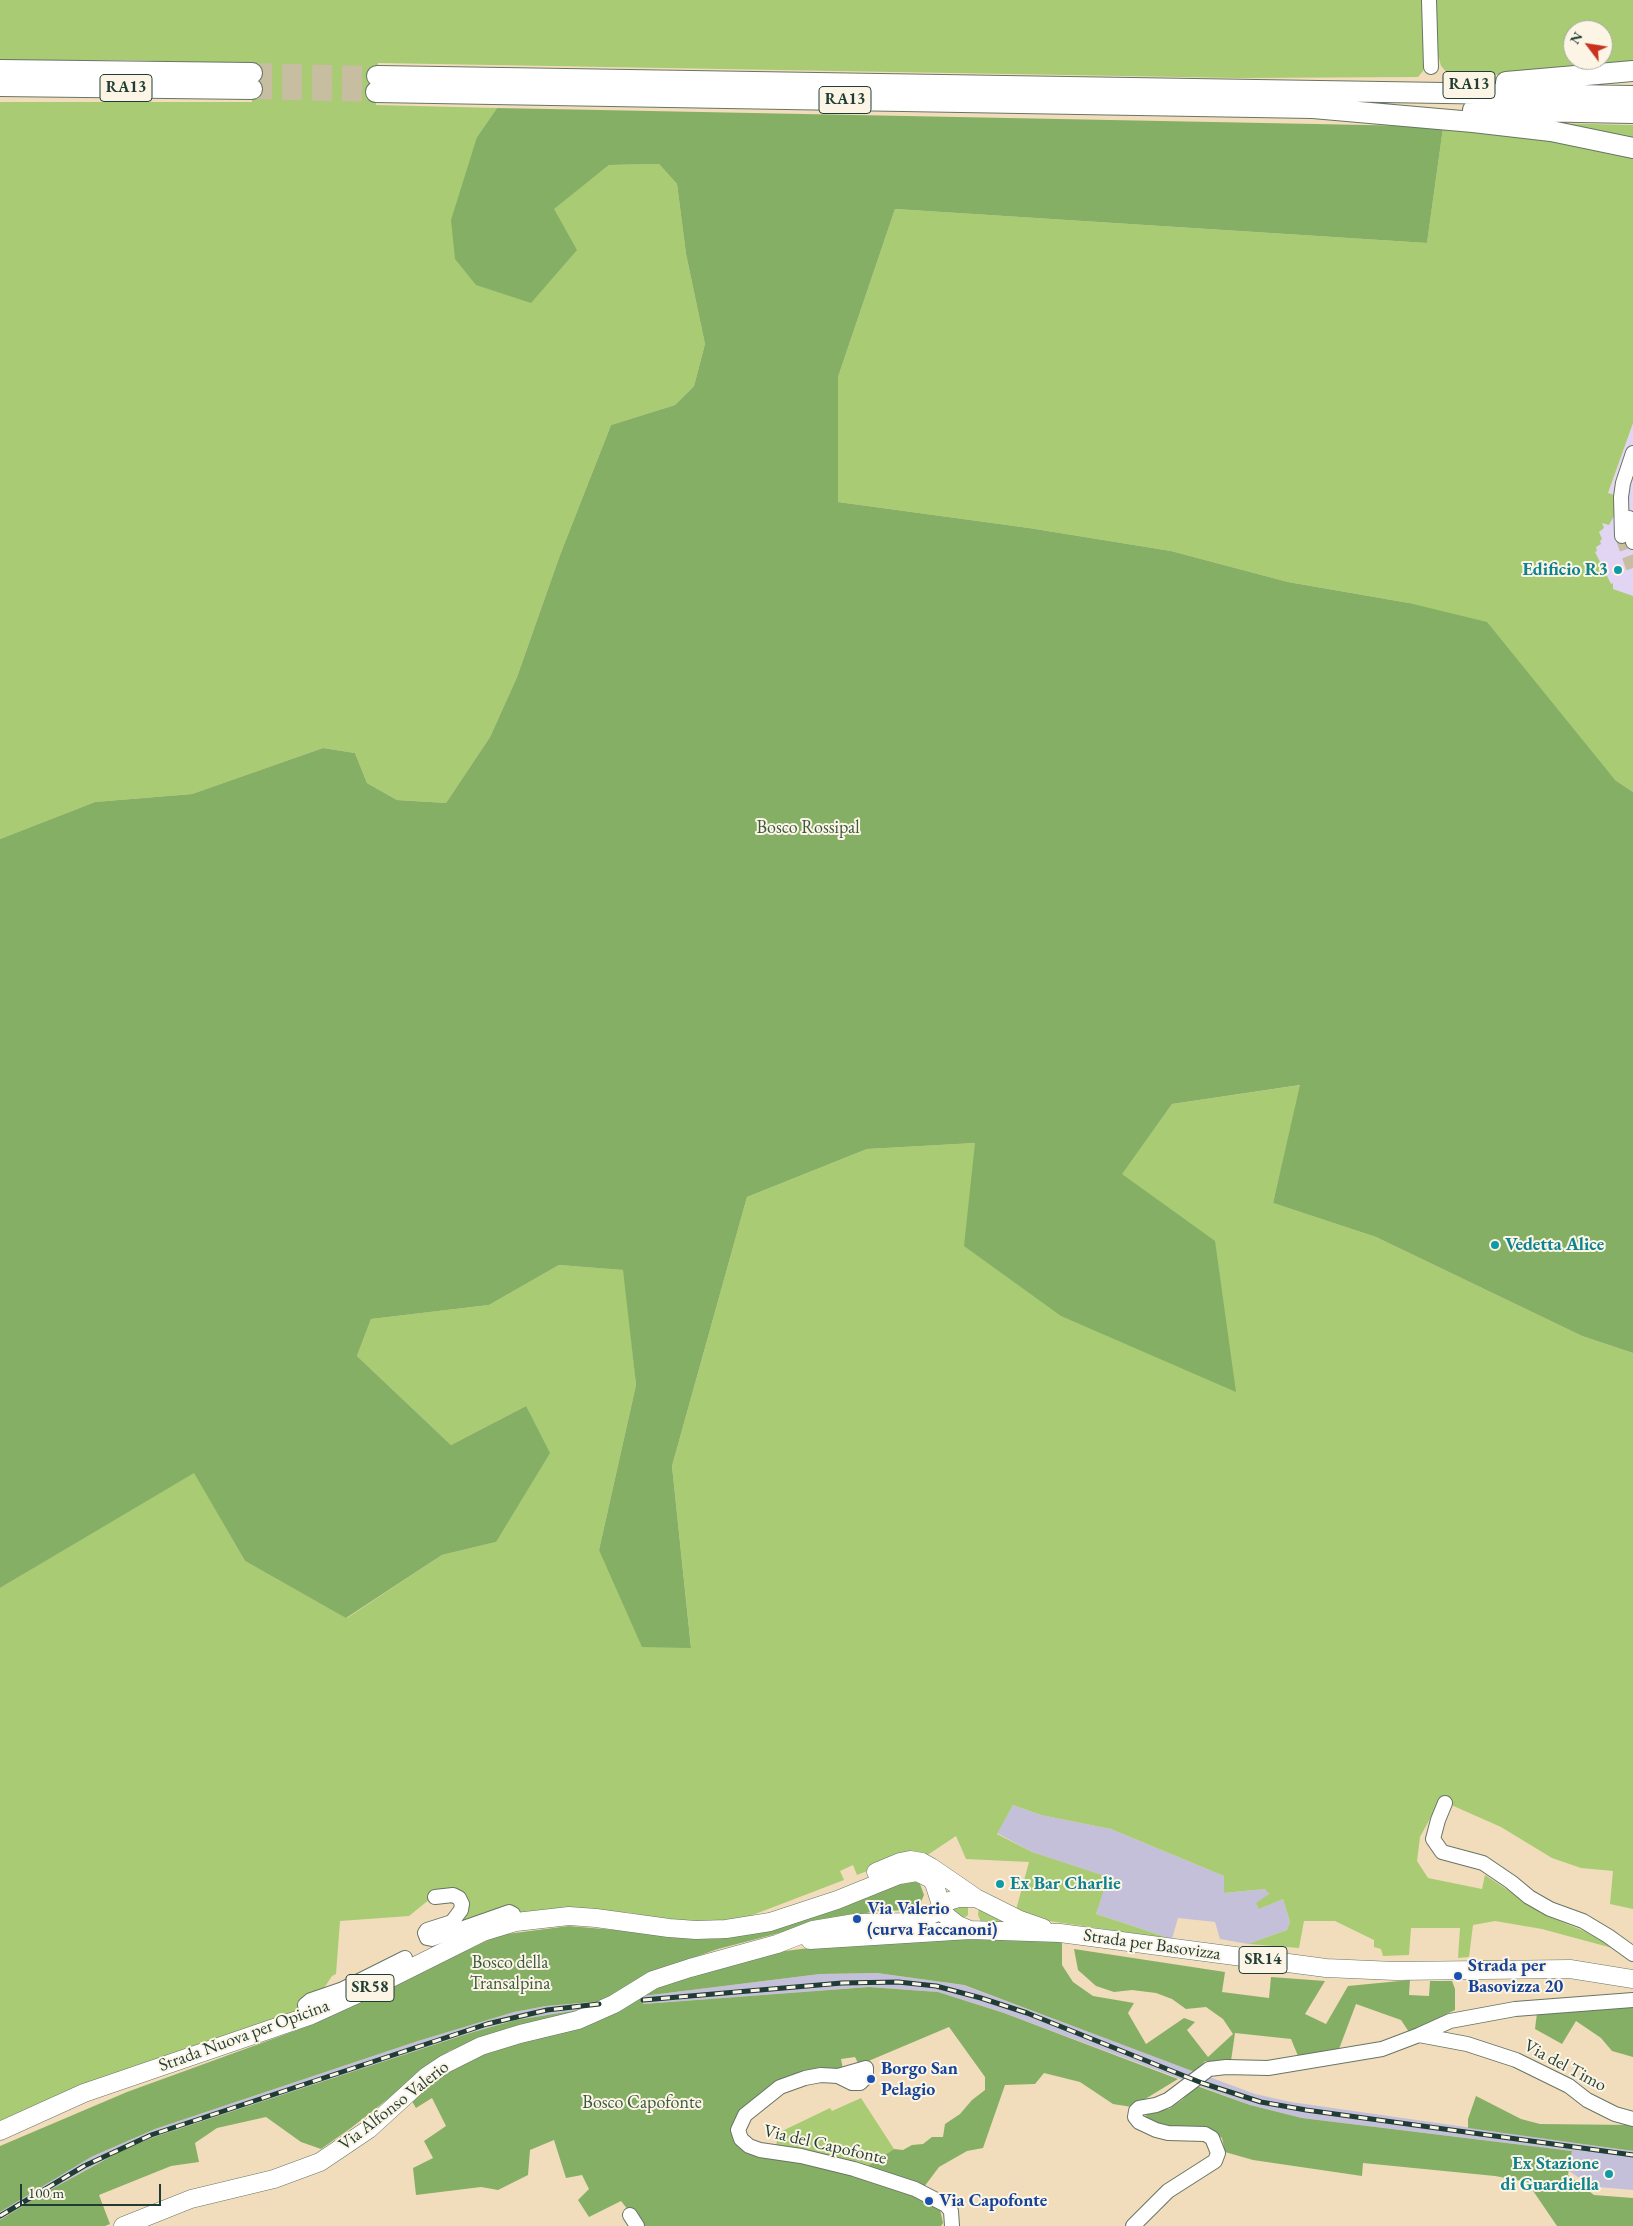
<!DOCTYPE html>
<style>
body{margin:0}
#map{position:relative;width:1633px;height:2226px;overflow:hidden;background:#f1ddbc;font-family:"EB Garamond",serif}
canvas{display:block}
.north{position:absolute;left:1563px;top:20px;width:50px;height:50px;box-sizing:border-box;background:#fcf5e5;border:1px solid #a4ab9e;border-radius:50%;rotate:301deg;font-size:14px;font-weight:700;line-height:20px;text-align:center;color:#1f3d34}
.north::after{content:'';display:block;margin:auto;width:18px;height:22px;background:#c8321e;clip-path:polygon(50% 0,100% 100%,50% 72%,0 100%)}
.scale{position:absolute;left:20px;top:2184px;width:141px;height:22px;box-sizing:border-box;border:2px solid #1f3d34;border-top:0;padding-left:6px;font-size:15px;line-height:18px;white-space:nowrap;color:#1f3d34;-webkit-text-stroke:4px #fcf5e5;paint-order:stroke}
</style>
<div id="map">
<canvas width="1633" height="2226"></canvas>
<div class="north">N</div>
<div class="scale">100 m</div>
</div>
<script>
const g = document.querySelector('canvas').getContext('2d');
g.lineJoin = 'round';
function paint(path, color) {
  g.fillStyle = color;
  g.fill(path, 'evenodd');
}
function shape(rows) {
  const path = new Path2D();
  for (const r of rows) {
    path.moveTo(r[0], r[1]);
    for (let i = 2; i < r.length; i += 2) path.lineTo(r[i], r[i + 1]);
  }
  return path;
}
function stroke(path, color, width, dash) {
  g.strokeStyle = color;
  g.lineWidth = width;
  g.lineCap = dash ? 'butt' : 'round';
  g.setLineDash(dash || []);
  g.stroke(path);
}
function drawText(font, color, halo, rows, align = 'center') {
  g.font = font + ' "EB Garamond",serif';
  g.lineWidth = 4;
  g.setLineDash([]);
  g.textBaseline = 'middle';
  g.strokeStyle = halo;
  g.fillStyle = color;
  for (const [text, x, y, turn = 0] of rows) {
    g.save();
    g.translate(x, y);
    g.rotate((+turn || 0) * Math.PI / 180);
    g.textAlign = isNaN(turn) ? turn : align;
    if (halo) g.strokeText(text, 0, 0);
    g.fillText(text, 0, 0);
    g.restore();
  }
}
paint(shape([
 [1633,423,1633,602,1596,584,1585,561]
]), '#e2d4f3');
paint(shape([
 [1013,1805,1041,1815,1111,1829,1224,1876,1224,1893,1265,1889,1269,1893,1259,1909,1283,1899,1290,1922,1287,1930,1248,1944,1220,1939,1215,1922,1178,1918,1172,1939,1096,1914,1107,1877,1032,1852,997,1833],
 [877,1973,963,1985,1255,2094,1291,2102,1633,2151,1633,2190,1598,2187,1585,2182,1569,2171,1572,2151,1302,2118,1250,2105,1004,2013,938,1992,869,1987,643,2004,643,1996,820,1974],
 [604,2001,591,2008,516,2020,470,2033,154,2137,121,2151,80,2173,0,2220,0,2212,56,2177,91,2157,155,2129,418,2041,514,2012,546,2006]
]), '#c5c0da');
paint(shape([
 [0,0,1425,0,1426,63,1423,71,1418,77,1237,78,378,63,376,105,497,108,477,137,553,209,609,165,659,164,677,184,686,254,705,344,694,386,675,405,611,425,560,555,517,677,490,737,446,803,397,800,367,783,355,753,323,748,192,794,95,802,0,839,0,102,252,102,252,89,251,64,126,60,0,61],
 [1435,0,1633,0,1633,62,1520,74,1450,76,1441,66,1437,51],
 [1573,30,1603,30,1603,60,1573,60],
 [1549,123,1633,125,1633,142],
 [1443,128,1559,140,1633,158,1633,423,1608,493,1618,496,1617,510,1609,525,1602,523,1604,528,1599,532,1602,539,1600,541,1601,544,1596,547,1597,551,1595,552,1611,584,1613,583,1613,589,1633,596,1633,792,1615,780,1409,603,1288,582,1171,551,1029,528,838,502,838,377,895,209,1427,243],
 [1301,1085,1273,1203,1376,1237,1582,1336,1633,1353,1633,1909,1610,1904,1613,1871,1581,1868,1552,1858,1501,1827,1440,1800,1420,1837,1417,1861,1428,1878,1482,1889,1485,1875,1547,1916,1584,1931,1616,1949,1542,1929,1495,1921,1473,1925,1469,1957,1458,1958,1460,1928,1411,1928,1409,1955,1383,1956,1381,1949,1374,1947,1374,1940,1335,1921,1304,1921,1299,1948,1248,1944,1287,1930,1290,1922,1283,1899,1259,1909,1256,1903,1269,1894,1265,1889,1224,1893,1224,1876,1111,1829,1041,1815,1013,1805,997,1834,1032,1852,1108,1877,1096,1914,1172,1939,1042,1920,1016,1910,1029,1862,966,1859,956,1836,926,1856,907,1855,857,1875,853,1865,840,1871,844,1880,750,1916,717,1924,677,1924,632,1913,569,1907,518,1915,438,1934,465,1898,430,1899,409,1916,340,1921,336,1974,332,1976,324,1988,311,1992,301,2000,301,2009,0,2125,0,1588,194,1472,245,1561,347,1618,442,1555,496,1542,526,1406,451,1445,357,1356,371,1319,489,1305,559,1265,624,1270,636,1385,599,1550,691,1647,672,1466,747,1197,867,1149,975,1143,1215,1242,1121,1174,1172,1104],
 [968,1903,968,1915,964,1918,959,1919,949,1908],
 [979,1906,1021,1928,981,1922,978,1915],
 [861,2098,894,2149,866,2167,776,2147,778,2133,830,2108,832,2111]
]), '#a8cb74');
paint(shape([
 [497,108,1417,126,1443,128,1427,243,895,209,838,377,838,502,1029,528,1171,551,1288,582,1409,603,1487,622,1615,780,1633,792,1633,1353,1582,1336,1376,1237,1273,1203,1300,1085,1172,1104,1122,1174,1215,1241,1236,1392,1061,1316,964,1246,975,1143,867,1149,747,1197,672,1466,691,1648,642,1647,599,1550,636,1385,623,1270,559,1265,489,1305,371,1319,357,1356,451,1445,526,1406,550,1453,496,1542,442,1555,346,1618,245,1561,194,1473,0,1588,0,839,95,802,192,794,323,748,355,753,367,783,397,800,446,803,490,737,517,677,560,555,611,425,675,405,694,386,705,344,686,254,677,184,659,164,609,165,554,209,577,250,531,303,476,285,455,259,451,220,477,137],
 [911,1880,920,1884,924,1895,920,1904,912,1910,876,1911,818,1923,718,1949,649,1973,604,2001,546,2006,514,2012,418,2041,155,2129,91,2157,0,2212,0,2146,127,2092,311,2025,499,1935,569,1926,719,1939,759,1930],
 [978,1937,1062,1941,1062,1965,1073,1982,1093,1996,1134,2003,1128,2013,1146,2044,1184,2018,1195,2022,1187,2030,1208,2057,1233,2034,1223,2019,1206,2007,1186,2009,1172,1999,1156,1993,1132,1990,1114,1992,1096,1986,1078,1970,1074,1949,1225,1972,1222,1992,1269,1998,1271,1977,1325,1981,1305,2014,1326,2024,1348,1986,1410,1980,1409,1995,1429,1996,1430,1981,1452,1981,1455,1989,1455,2010,1409,2032,1401,2020,1356,2004,1339,2049,1298,2056,1291,2039,1235,2033,1231,2061,1205,2061,1195,2072,964,1985,877,1973,820,1974,643,1996,643,2004,869,1987,938,1992,1004,2013,1178,2079,1132,2107,1113,2104,1080,2082,1044,2073,1035,2084,1005,2085,983,2148,967,2151,939,2167,924,2187,866,2167,894,2149,903,2150,912,2145,923,2144,932,2137,943,2137,945,2124,960,2114,972,2100,985,2090,985,2077,949,2027,859,2065,855,2057,841,2059,843,2069,826,2068,797,2074,740,2113,734,2121,731,2132,735,2141,823,2166,918,2197,940,2209,943,2223,941,2226,641,2226,621,2201,589,2217,578,2200,589,2189,582,2175,566,2178,554,2140,530,2150,528,2175,498,2190,481,2187,416,2195,413,2168,433,2158,424,2141,446,2126,432,2098,416,2108,410,2098,434,2079,476,2054,679,1977,777,1952,842,1944],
 [1633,2006,1633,2057,1612,2051,1601,2038,1576,2021,1562,2044,1535,2029,1537,2013],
 [591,2008,490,2035,449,2051,351,2128,321,2149,301,2142,266,2117,217,2128,195,2143,199,2162,171,2166,99,2195,110,2224,105,2226,0,2226,0,2220,39,2196,121,2151,154,2137,470,2033,516,2020],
 [1197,2086,1250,2105,1302,2118,1572,2151,1568,2175,1594,2195,1633,2198,1633,2226,1557,2226,1527,2182,1495,2176,1363,2163,1362,2176,1253,2160,1225,2152,1222,2138,1208,2129,1170,2127,1154,2123,1146,2117,1147,2111,1169,2109,1182,2100],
 [1476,2096,1521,2119,1540,2124,1633,2125,1633,2151,1468,2128,1468,2119]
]), '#86af66');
stroke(shape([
 [1622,536,1633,568]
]), '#c7bda1', 14, [14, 7]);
stroke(shape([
 [252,73,377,76],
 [252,89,376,92]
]), '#c7bda1', 20, [20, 10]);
const minor = shape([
 [1429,0,1431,67],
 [1629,518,1633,542],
 [1622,536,1621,497,1623,483,1633,453],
 [1445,1803,1438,1820,1433,1839,1442,1852,1483,1863,1511,1882,1529,1897,1550,1909,1583,1921,1608,1936,1633,1954],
 [435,1897,453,1895,459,1898,462,1904,461,1910,452,1922,427,1930,425,1933,427,1938,432,1939,509,1912,513,1914,516,1922],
 [309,2016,305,2005,311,2000,343,1989,405,1958],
 [1419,2035,1467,2044,1516,2060,1569,2086,1587,2100,1615,2114,1633,2119],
 [838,2076,852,2083,860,2083,866,2077,866,2068,838,2076,821,2075,805,2078,780,2087,745,2115,738,2130,741,2139,749,2146,760,2150,801,2156,854,2169,915,2189,946,2205,951,2211,952,2226],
 [630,2215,637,2226],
 [1133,2226,1168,2191,1215,2161,1218,2153,1212,2138,1205,2134,1168,2133,1156,2130,1139,2122,1135,2117,1136,2111,1139,2108,1156,2105,1168,2100,1209,2069,1226,2067,1268,2068,1382,2049,1419,2035,1450,2021,1515,2009,1633,2000]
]);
const major = shape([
 [876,1872,900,1862,910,1860,922,1862,931,1867,976,1898,1020,1920,1043,1928],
 [810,1940,970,1930,1060,1933,1326,1968,1395,1971,1570,1969,1633,1979],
 [0,2131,84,2093,309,2016,377,1985,483,1932,516,1922,569,1916,596,1918,669,1928,696,1930,726,1929,770,1922,837,1900,899,1875,917,1872,931,1879,934,1883,944,1914,958,1925,970,1930],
 [123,2226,191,2199,274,2179,320,2162,369,2129,427,2076,445,2064,481,2046,520,2034,578,2020,614,2004,653,1980,690,1968,777,1944,813,1930,855,1923,915,1922,933,1914,949,1901,959,1898,976,1898]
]);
const highway = shape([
 [0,70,252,73],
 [377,76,1633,96],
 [1506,82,1633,71],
 [0,86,252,89],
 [376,92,1313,108,1473,122,1551,131,1633,148],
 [1473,110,1633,113]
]);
stroke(minor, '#687564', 16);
stroke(major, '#687564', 19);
stroke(highway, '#687564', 22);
stroke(minor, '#fff', 14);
stroke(major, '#fff', 18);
stroke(highway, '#fff', 20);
const rail = shape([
 [643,2000,842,1983,898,1982,936,1986,981,1998,1027,2013,1202,2083,1261,2102,1306,2110,1633,2155],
 [0,2216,84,2166,151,2135,487,2024,547,2010,599,2004]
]);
stroke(rail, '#1f3d34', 5);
stroke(rail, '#fcf5e5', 3, [9]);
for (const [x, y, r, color] of [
 [1618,570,5,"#0f9aa8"],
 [1495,1245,5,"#0f9aa8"],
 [1000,1884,5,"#0f9aa8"],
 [857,1919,5,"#1a4fb4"],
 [1458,1976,5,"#1a4fb4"],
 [871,2079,5,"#1a4fb4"],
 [1609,2174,5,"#0f9aa8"],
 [929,2201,5,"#1a4fb4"]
]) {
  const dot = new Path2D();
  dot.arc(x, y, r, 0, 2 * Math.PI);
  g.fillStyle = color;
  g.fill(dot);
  stroke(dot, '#fcf5e5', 2);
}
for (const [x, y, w] of [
 [1469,85,52],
 [126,88,52],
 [845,100,52],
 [1263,1960,48],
 [370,1988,48]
]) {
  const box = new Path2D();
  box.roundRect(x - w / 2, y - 13.5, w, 27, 4);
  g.fillStyle = '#fcf5e5';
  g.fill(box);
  stroke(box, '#1f3d34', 1);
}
drawText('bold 16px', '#1f3d34', null, [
 ["RA13",1469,85],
 ["RA13",126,88],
 ["RA13",845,100],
 ["SR14",1263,1960],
 ["SR58",370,1988]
]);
drawText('bold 18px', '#0d838f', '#fcf5e5', [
 ["Edificio R3",1608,570],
 ["Vedetta Alice",1505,1245,"left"],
 ["Ex Bar Charlie",1010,1884,"left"],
 ["Ex Stazione",1599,2164],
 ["di Guardiella",1599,2185]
], 'right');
drawText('18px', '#3a5941', '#fcf5e5', [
 ["Bosco Rossipal",808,828],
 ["Bosco della",510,1963],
 ["Transalpina",510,1984],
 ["Bosco Capofonte",642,2103]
]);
drawText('bold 18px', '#164399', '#fcf5e5', [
 ["Via Valerio",867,1909],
 ["(curva Faccanoni)",867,1930],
 ["Strada per",1468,1966],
 ["Basovizza 20",1468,1987],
 ["Borgo San",881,2069],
 ["Pelagio",881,2090],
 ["Via Capofonte",939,2201]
], 'left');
drawText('18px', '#1f3d34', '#fcf5e5', [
 ["Strada per Basovizza",1152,1945,8],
 ["Strada Nuova per Opicina",244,2036,-20],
 ["Via del Timo",1565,2066,28],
 ["Via Alfonso Valerio",394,2106,-38],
 ["Via del Capofonte",825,2145,13]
]);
</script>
